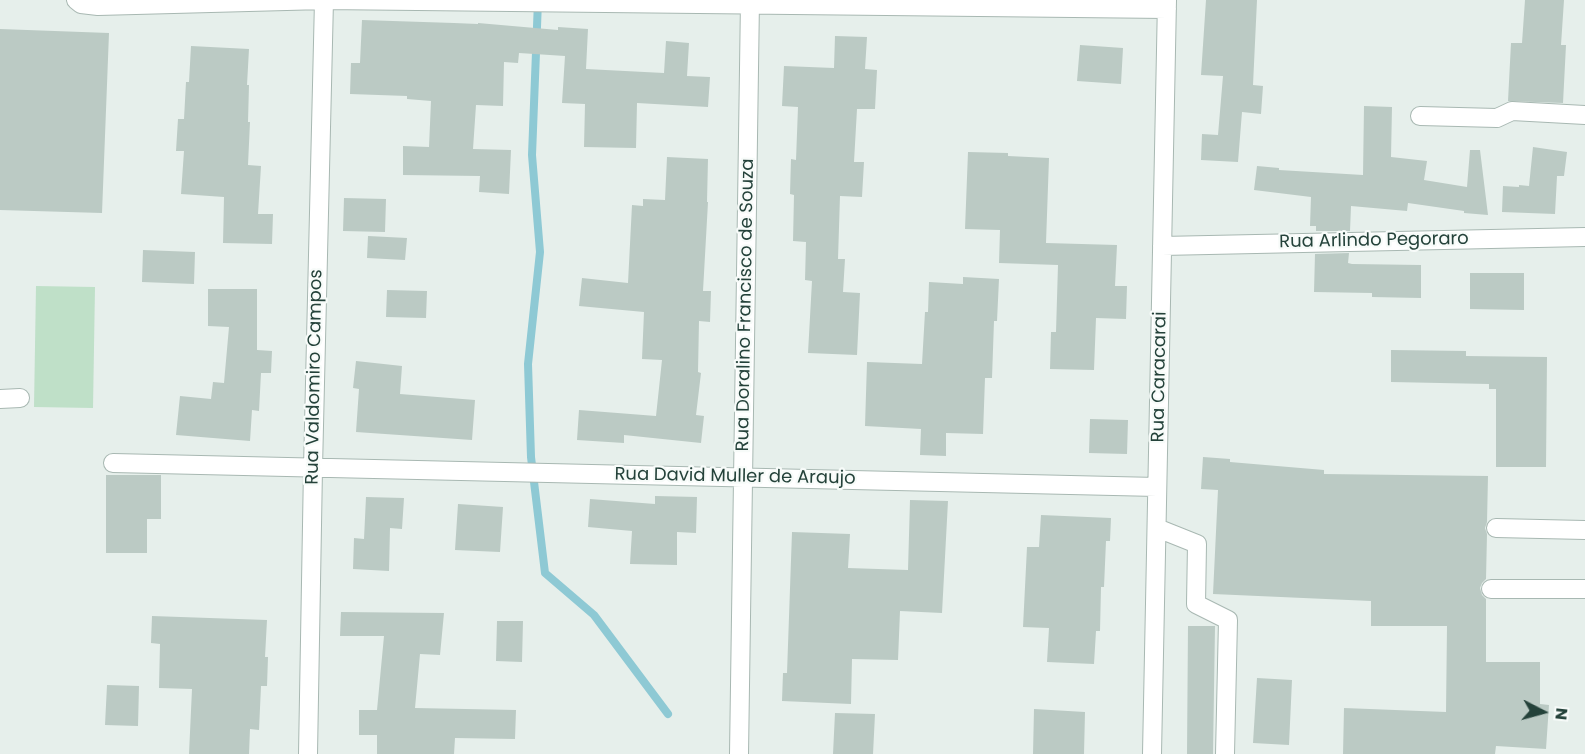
<!DOCTYPE html>
<style>
body{margin:0}
#map{position:relative;width:1585px;height:754px;overflow:hidden;background:#e6efeb;font-family:Poppins,sans-serif}
canvas{display:block}
.north{position:absolute;left:1513px;top:682px;width:60px;height:60px;-webkit-text-stroke:4px #f7fbf9;paint-order:stroke;rotate:96deg;font-size:16px;font-weight:700;line-height:24px;text-align:center;color:#24423a}
.north::after{content:'';display:block;margin:auto;width:21px;height:27px;background:#24423a;clip-path:polygon(50% 0,100% 100%,50% 72%,0 100%)}
</style>
<div id="map">
<canvas width="1585" height="754"></canvas>
<div class="north">N</div>
</div>
<script>
const g = document.querySelector('canvas').getContext('2d');
g.lineJoin = 'round';
function paint(path, color) {
  g.fillStyle = color;
  g.fill(path, 'evenodd');
}
function shape(rows) {
  const path = new Path2D();
  for (const r of rows) {
    path.moveTo(r[0], r[1]);
    for (let i = 2; i < r.length; i += 2) path.lineTo(r[i], r[i + 1]);
  }
  return path;
}
function stroke(path, color, width, dash) {
  g.strokeStyle = color;
  g.lineWidth = width;
  g.lineCap = dash ? 'butt' : 'round';
  g.setLineDash(dash || []);
  g.stroke(path);
}
function drawText(font, color, halo, rows, align = 'center') {
  g.font = font + ' Poppins,sans-serif';
  g.lineWidth = 4.5;
  g.setLineDash([]);
  g.textBaseline = 'middle';
  g.strokeStyle = halo;
  g.fillStyle = color;
  for (const [text, x, y, turn = 0] of rows) {
    g.save();
    g.translate(x, y);
    g.rotate((+turn || 0) * Math.PI / 180);
    g.textAlign = isNaN(turn) ? turn : align;
    if (halo) g.strokeText(text, 0, 0);
    g.fillText(text, 0, 0);
    g.restore();
  }
}
paint(shape([
 [36,286,95,287,93,408,34,407]
]), '#bfe0c8');
stroke(shape([
 [538,1,532,155,540,252,528,364,531,457,545,573,594,615,668,714]
]), '#8ec9d4', 8);
paint(shape([
 [1206,0,1257,0,1253,85,1263,86,1261,114,1242,112,1238,162,1201,160,1202,134,1218,135,1223,76,1201,75],
 [1525,0,1564,0,1561,45,1566,45,1563,103,1508,101,1511,43,1522,43],
 [362,20,454,23,478,24,478,23,558,30,558,27,588,29,586,69,664,73,666,41,689,43,687,76,710,77,708,107,637,103,636,148,584,147,585,104,562,103,565,56,519,53,518,63,504,62,503,106,476,105,473,149,511,150,509,194,479,192,480,176,403,175,403,146,429,147,431,101,407,99,407,96,350,94,351,63,360,63],
 [0,29,109,33,102,213,0,210],
 [835,36,867,37,865,69,877,70,875,109,857,109,854,162,864,162,862,197,840,196,838,259,845,259,843,292,860,293,857,355,808,353,812,281,805,280,806,242,793,241,794,195,790,194,791,159,796,160,798,107,782,106,784,66,834,68],
 [1080,45,1123,48,1121,84,1077,81],
 [191,46,249,49,247,85,249,85,248,122,250,122,248,165,261,166,258,214,273,214,272,244,223,243,224,197,181,194,184,151,176,151,178,119,184,119,186,82,189,82],
 [1364,106,1392,107,1391,157,1427,161,1424,180,1467,187,1470,150,1480,150,1488,215,1464,213,1464,211,1408,203,1407,211,1351,206,1350,231,1316,231,1316,226,1310,226,1311,197,1254,190,1257,166,1279,168,1279,170,1363,175],
 [1533,147,1567,152,1564,176,1557,176,1555,214,1502,212,1503,186,1519,187,1519,185,1529,186],
 [968,152,1008,153,1008,156,1049,158,1046,243,1117,245,1115,286,1127,286,1126,319,1096,318,1094,370,1050,369,1051,332,1056,332,1058,265,999,263,1000,230,965,229],
 [667,157,708,159,707,202,708,202,703,291,711,291,710,322,699,321,698,372,701,373,696,415,704,416,701,443,624,435,624,443,577,440,579,410,656,416,662,360,642,359,644,312,579,306,582,278,628,283,632,205,643,206,643,199,665,200],
 [344,198,386,199,385,232,343,231],
 [368,236,407,238,405,260,367,258],
 [143,250,195,252,194,284,142,282],
 [1349,253,1348,263,1352,264,1421,265,1421,298,1372,297,1372,293,1314,292,1315,254],
 [1470,273,1524,273,1524,310,1470,309],
 [963,277,999,279,997,321,994,321,992,378,985,378,983,434,946,433,946,456,920,455,921,429,865,426,867,362,922,364,925,312,928,312,929,282,963,284],
 [208,289,257,289,257,350,272,351,271,373,261,373,259,411,252,410,250,441,176,435,180,396,211,399,213,382,224,383,229,327,208,326],
 [387,290,427,291,426,318,386,317],
 [1391,350,1466,351,1466,356,1547,357,1546,467,1496,467,1496,389,1489,389,1489,384,1391,382],
 [356,361,402,366,400,394,475,400,472,440,356,432,359,389,353,388],
 [1090,419,1128,420,1127,454,1089,453],
 [1203,457,1230,459,1230,462,1324,470,1324,474,1488,476,1487,522,1485,528,1487,534,1486,579,1482,583,1480,588,1482,595,1486,599,1486,662,1540,662,1540,704,1549,705,1546,749,1496,746,1495,754,1343,754,1344,708,1446,712,1447,626,1371,626,1371,601,1213,594,1218,490,1201,489],
 [106,475,161,475,161,519,147,519,147,553,106,553],
 [655,496,697,497,696,533,677,532,677,565,630,564,632,531,588,527,590,499,655,504],
 [366,497,404,498,402,529,390,528,389,571,353,569,354,538,364,539],
 [910,500,948,501,942,613,900,611,898,660,852,659,851,704,782,701,783,673,787,673,792,532,850,534,848,568,908,570],
 [458,504,503,507,500,552,455,550],
 [1041,515,1111,518,1110,541,1106,541,1104,587,1101,587,1100,631,1096,631,1094,664,1047,662,1049,628,1023,627,1027,547,1039,547],
 [341,612,444,613,440,655,420,654,415,708,516,710,515,739,455,738,454,754,377,754,377,735,359,735,359,710,377,710,384,636,340,636],
 [152,616,267,620,265,657,268,657,267,686,261,686,259,730,250,729,249,754,189,754,192,689,159,688,160,644,151,643],
 [497,621,523,621,522,662,496,661],
 [1188,626,1215,626,1213,754,1187,754],
 [1257,678,1292,680,1289,745,1253,743],
 [107,685,139,686,138,726,105,725],
 [1034,709,1085,712,1084,754,1033,754],
 [835,713,875,714,873,754,833,754]
]), '#bbcac4');
const minor = shape([
 [76,0,81,4,98,6,324,0,1167,9],
 [1420,116,1497,118,1512,111,1585,115],
 [1162,246,1585,237],
 [0,399,20,398],
 [113,463,1157,487],
 [1157,528,1197,544,1196,604,1228,620,1225,754],
 [1496,528,1585,530],
 [1491,589,1585,589],
 [308,754,313,468,324,0],
 [739,754,750,0],
 [1152,754,1167,0]
]);
stroke(minor, '#a8b8b2', 20);
stroke(minor, '#fff', 18);
drawText('18px', '#24423a', '#f7fbf9', [
 ["Rua Arlindo Pegoraro",1374,241,-1],
 ["Rua Doralino Francisco de Souza",746,305,-89],
 ["Rua Valdomiro Campos",315,377,-89],
 ["Rua Caracarai",1160,377,-89],
 ["Rua David Muller de Araujo",735,477,1]
]);
</script>
